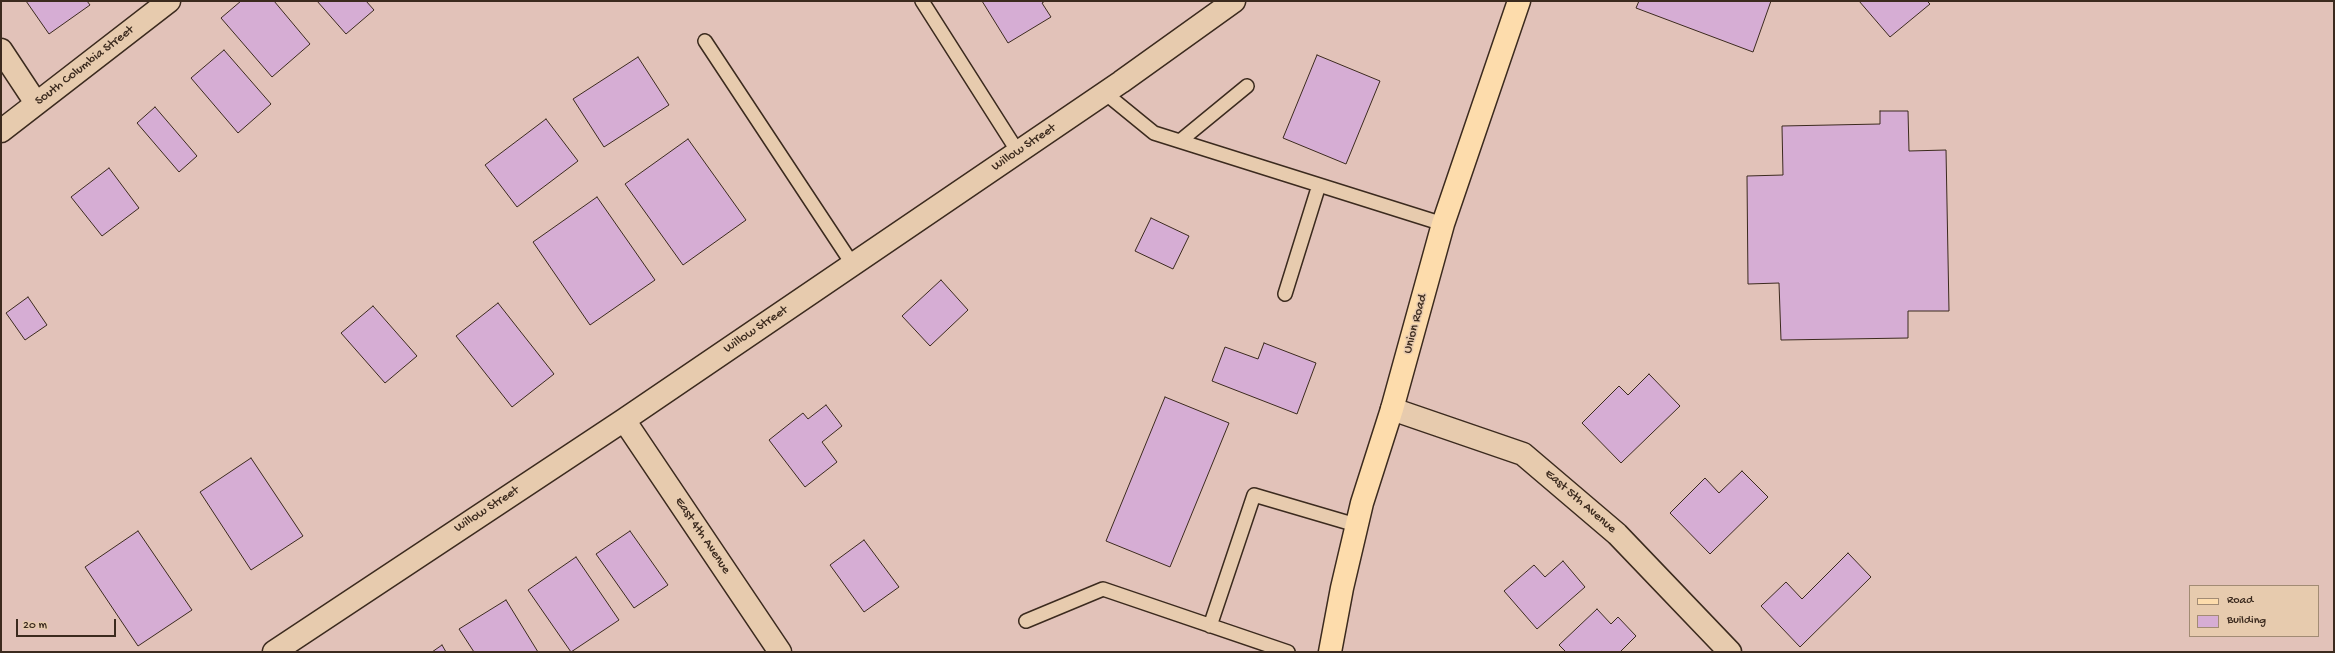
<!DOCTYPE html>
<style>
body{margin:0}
#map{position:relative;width:2335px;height:653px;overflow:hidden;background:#e2c2b9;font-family:"Gochi Hand",sans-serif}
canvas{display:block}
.frame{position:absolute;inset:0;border:2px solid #3b2a1e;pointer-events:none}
.legend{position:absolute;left:2189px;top:585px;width:130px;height:52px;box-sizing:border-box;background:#e7cbae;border:1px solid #a28b74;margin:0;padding:5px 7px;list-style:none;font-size:12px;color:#3b2a1e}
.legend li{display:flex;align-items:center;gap:8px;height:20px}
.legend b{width:20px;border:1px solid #a28b74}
.scale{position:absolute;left:16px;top:619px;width:100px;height:18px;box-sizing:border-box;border:2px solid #3b2a1e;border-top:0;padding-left:5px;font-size:12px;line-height:14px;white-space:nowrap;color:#3b2a1e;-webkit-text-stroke:3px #e7cbae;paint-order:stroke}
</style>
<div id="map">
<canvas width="2335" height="653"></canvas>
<div class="frame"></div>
<ul class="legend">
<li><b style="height:5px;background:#fddcac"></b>Road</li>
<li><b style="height:11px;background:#d6add4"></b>Building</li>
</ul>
<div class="scale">20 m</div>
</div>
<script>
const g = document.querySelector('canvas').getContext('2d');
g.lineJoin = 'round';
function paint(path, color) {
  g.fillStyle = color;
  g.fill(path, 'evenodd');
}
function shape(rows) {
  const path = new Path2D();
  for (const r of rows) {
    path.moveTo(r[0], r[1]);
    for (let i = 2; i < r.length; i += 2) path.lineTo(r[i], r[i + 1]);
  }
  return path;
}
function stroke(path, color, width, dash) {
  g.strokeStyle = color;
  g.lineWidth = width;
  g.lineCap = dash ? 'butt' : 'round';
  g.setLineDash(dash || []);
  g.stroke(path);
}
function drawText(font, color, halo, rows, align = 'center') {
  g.font = font + ' "Gochi Hand",sans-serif';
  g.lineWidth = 3;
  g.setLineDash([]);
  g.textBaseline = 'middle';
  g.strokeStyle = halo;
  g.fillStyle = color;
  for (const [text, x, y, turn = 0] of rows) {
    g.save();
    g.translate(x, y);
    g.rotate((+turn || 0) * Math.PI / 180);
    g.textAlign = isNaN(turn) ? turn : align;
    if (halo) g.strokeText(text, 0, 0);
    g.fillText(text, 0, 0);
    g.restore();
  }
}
const building = shape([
 [26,1,87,1,90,5,49,34,26,1],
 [241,1,274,1,310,44,272,77,221,18,241,1],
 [317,1,366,1,374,10,346,34,317,1],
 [982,1,1045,1,1042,3,1051,17,1008,43,982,1],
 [1639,1,1771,1,1753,52,1636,8,1639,1],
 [1859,1,1927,1,1930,4,1890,37,1859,1],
 [224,50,271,104,238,133,191,78,224,50],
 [1317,55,1380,81,1346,164,1283,138,1317,55],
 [638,57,669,105,604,147,573,99,638,57],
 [155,107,197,156,179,172,137,123,155,107],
 [1880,111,1908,111,1909,151,1946,150,1949,311,1908,311,1908,338,1781,340,1779,283,1748,284,1747,176,1783,175,1782,126,1880,124,1880,111],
 [546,119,578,161,517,207,485,165,546,119],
 [688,139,746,220,683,265,625,184,688,139],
 [109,168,139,208,102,236,71,197,109,168],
 [597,197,655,280,590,325,533,242,597,197],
 [1151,218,1189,236,1173,269,1135,251,1151,218],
 [941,280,968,310,930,346,902,316,941,280],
 [28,297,47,325,25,340,6,313,28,297],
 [498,303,554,374,512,407,456,336,498,303],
 [373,306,417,356,385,383,341,333,373,306],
 [1264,343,1316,363,1297,414,1212,381,1225,347,1258,359,1264,343],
 [1649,374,1680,406,1621,463,1582,423,1619,386,1628,395,1649,374],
 [1165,397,1229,423,1170,567,1106,541,1165,397],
 [826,405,842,426,822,442,837,462,805,487,769,440,803,413,808,419,826,405],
 [251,458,303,536,251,570,200,492,251,458],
 [1742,471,1768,497,1710,554,1670,513,1705,478,1719,493,1742,471],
 [138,531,192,610,138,646,85,567,138,531],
 [630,531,668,585,634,608,596,554,630,531],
 [864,540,899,587,864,612,830,565,864,540],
 [1848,553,1871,577,1800,647,1761,606,1786,582,1802,599,1848,553],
 [576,557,619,620,571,652,528,590,576,557],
 [1563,561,1585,587,1537,629,1504,591,1534,565,1545,577,1563,561],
 [506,600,538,652,474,652,459,629,506,600],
 [1597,609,1611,624,1618,617,1636,636,1620,652,1566,652,1559,645,1597,609],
 [442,645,446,652,432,652,442,645]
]);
paint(building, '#d6add4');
stroke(building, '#3b2a1e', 1);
const lane = shape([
 [922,1,1018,152],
 [705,41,853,265],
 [1105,93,1154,133,1443,224],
 [1180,141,1247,86],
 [1285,294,1319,185],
 [1026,621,1103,589,1288,652],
 [1210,626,1254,495,1356,525]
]);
const street = shape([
 [1,50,36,103],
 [1,131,169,1],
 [1392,409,1523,454,1617,534,1730,652],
 [624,420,780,652],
 [274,652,624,420,1121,82,1234,1]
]);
const primary = shape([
 [1330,652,1342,588,1362,503,1392,409,1443,224,1519,1]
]);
stroke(lane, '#3b2a1e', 16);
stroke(street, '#3b2a1e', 25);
stroke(primary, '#3b2a1e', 25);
stroke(lane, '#e7cbae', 13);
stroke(street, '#e7cbae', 22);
stroke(primary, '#fddcac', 22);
drawText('13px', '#3b2a1e', '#e7cbae', [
 ["South Columbia Street",85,66,-38],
 ["Willow Street",1024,148,-34],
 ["Union Road",1416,324,-75],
 ["Willow Street",756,330,-34],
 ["East 5th Avenue",1580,502,41],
 ["Willow Street",487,510,-33],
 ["East 4th Avenue",702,536,56]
]);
</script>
